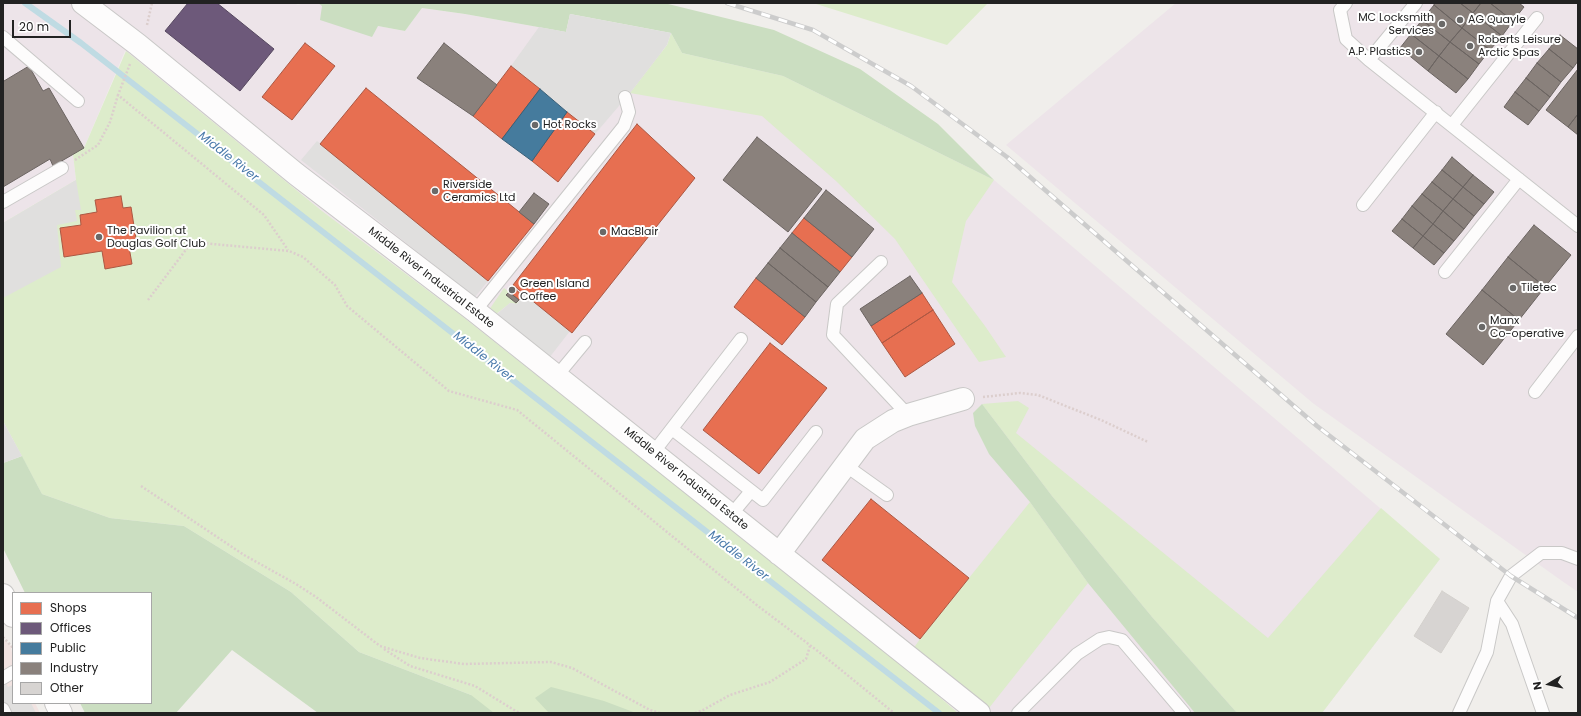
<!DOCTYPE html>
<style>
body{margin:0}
#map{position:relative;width:1581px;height:716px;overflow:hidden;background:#f0eeeb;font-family:Poppins,sans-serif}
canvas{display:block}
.frame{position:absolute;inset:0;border:4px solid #222;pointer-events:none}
.legend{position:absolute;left:12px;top:592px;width:140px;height:112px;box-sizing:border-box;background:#fff;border:1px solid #a7a7a7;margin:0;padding:5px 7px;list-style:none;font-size:12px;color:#222}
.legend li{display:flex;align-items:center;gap:8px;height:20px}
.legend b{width:20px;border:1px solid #a7a7a7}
.north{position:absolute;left:1529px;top:664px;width:40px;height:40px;-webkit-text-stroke:3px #fff;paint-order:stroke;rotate:261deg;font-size:11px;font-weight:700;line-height:16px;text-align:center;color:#222}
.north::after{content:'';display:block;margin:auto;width:14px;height:18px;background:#222;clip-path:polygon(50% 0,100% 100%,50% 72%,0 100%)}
.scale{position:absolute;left:12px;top:20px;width:59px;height:18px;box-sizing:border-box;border:2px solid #222;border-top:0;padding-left:5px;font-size:12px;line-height:14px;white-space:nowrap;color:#222;-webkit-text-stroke:3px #fff;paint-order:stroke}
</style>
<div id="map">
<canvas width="1581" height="716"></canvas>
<div class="frame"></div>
<ul class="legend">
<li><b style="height:11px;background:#e76f51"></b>Shops</li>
<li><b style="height:11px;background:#6d597a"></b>Offices</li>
<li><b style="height:11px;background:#457b9d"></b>Public</li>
<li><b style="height:11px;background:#8a817c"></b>Industry</li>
<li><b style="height:11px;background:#d7d4d2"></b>Other</li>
</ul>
<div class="north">N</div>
<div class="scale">20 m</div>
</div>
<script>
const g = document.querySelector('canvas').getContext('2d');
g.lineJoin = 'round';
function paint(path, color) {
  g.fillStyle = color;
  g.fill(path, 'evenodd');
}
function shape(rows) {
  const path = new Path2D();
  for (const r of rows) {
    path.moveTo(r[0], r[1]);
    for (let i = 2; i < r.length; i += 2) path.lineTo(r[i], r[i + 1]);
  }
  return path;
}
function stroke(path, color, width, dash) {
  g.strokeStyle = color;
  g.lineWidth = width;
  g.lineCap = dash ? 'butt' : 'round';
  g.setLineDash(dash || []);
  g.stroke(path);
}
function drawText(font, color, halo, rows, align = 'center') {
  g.font = font + ' Poppins,sans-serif';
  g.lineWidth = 4;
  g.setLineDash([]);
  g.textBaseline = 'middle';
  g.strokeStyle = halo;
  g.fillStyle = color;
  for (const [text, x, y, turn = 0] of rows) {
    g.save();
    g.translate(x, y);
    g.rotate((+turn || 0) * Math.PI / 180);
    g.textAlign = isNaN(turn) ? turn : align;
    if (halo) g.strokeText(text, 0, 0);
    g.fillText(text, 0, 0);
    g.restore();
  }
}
paint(shape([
 [3,640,10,644,13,657,13,703,35,703,40,713,3,713]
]), '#f1e3e1');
paint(shape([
 [3,3,294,3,298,5,304,3,318,3,378,26,405,31,422,8,465,14,566,32,783,76,994,180,1440,559,1322,713,958,713,905,667,462,316,322,211,125,51,84,148,73,154,76,180,3,223],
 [1176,3,1578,3,1578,592,1562,581,1314,404,1006,145]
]), '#ede4e9');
paint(shape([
 [813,3,988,3,947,45],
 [671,33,682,53,783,76,994,180,966,221,952,282,985,326,1006,357,979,362,895,239,836,181,762,116,630,93,667,45],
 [126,51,322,211,462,316,905,667,958,713,466,713,471,695,359,652,291,592,184,526,110,518,42,494,3,421,3,223,76,180,73,154,84,148],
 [504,288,519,300,517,304,510,303,495,315,489,310],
 [1018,401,1029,408,1016,433,1268,638,1381,508,1440,559,1322,713,1237,713,1152,617,1052,496,982,404],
 [1030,502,1088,583,989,708,913,649,920,639]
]), '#ddeccb');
paint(shape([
 [318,3,664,3,774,30,860,69,938,124,994,180,783,76,682,53,671,33,570,14,566,32,465,14,422,8,405,31,378,26,372,37,320,20,322,6],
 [982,404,1052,496,1152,617,1237,713,1195,713,1088,583,1030,502,989,454,975,426,973,413],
 [22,456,42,494,110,518,184,526,291,592,359,652,471,695,494,713,318,713,232,650,176,713,85,713,80,703,151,703,151,593,25,593,3,548,3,463],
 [551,687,604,701,636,713,549,713,535,698]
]), '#cbdec1');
paint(shape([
 [570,14,671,33,667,45,630,93,595,134,511,66,539,27,566,32],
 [317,141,488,281,475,297,301,160],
 [76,180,81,210,75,210,77,221,57,225,61,267,3,298,3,223],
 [524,294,570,331,549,358,496,315,510,303,517,304],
 [3,421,22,456,3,463],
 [3,677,8,687,13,685,13,703,31,703,36,713,3,713]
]), '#e0dfde');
const shops = shape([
 [305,43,335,66,292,120,262,97,305,43],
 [511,66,540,89,502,139,473,116,511,66],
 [366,88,534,224,488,281,320,144,366,88],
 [567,112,595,134,558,182,532,161,567,112],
 [637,124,695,178,572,333,513,285,637,124],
 [121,196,123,208,131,207,137,245,129,247,132,264,105,269,102,251,64,257,60,228,81,225,80,215,97,212,95,200,121,196],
 [804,218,852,257,840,272,792,233,804,218],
 [756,278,805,317,782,345,734,307,756,278],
 [513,287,523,296,519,300,509,292,513,287],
 [922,293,933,310,882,343,871,326,922,293],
 [933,310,955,344,905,377,882,343,933,310],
 [770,343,827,388,759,474,703,430,770,343],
 [871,499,969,578,920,639,822,560,871,499]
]);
paint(shops, '#e76f51');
stroke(shops, '#ac5843', 1);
const offices = shape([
 [188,3,217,3,274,49,240,91,165,31,188,3]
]);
paint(offices, '#6d597a');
stroke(offices, '#564860', 1);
const public = shape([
 [540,89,567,112,532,161,502,139,540,89]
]);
paint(public, '#457b9d');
stroke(public, '#3a6078', 1);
const industry = shape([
 [1435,3,1460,3,1473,13,1462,28,1434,5,1435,3],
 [1460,3,1481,3,1473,13,1460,3],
 [1481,3,1490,3,1513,21,1502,36,1473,13,1481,3],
 [1490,3,1519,3,1524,7,1513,21,1490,3],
 [1434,5,1462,28,1450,42,1422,20,1434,5],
 [1473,13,1502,36,1490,50,1462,28,1473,13],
 [1422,20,1450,42,1439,56,1411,34,1422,20],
 [1462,28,1490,50,1479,64,1450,42,1462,28],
 [1411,34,1439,56,1428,71,1400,48,1411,34],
 [1560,35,1578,49,1578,61,1573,68,1549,49,1560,35],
 [1450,42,1479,64,1468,79,1439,56,1450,42],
 [444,43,497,85,473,116,417,78,444,43],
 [1549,49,1573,68,1561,82,1537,63,1549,49],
 [1439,56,1468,79,1456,93,1428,71,1439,56],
 [1537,63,1561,82,1550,97,1526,78,1537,63],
 [29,66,43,91,49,88,84,148,53,166,50,159,3,187,3,80,4,81,29,66],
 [1578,69,1578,114,1568,127,1546,110,1578,69],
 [1526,78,1550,97,1539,111,1515,92,1526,78],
 [1515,92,1539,111,1528,125,1504,107,1515,92],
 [1578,114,1578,135,1568,127,1578,114],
 [757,137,822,189,788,232,723,180,757,137],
 [1452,157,1473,175,1463,187,1442,170,1452,157],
 [1442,170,1463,187,1453,199,1432,182,1442,170],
 [1473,175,1494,192,1484,204,1463,187,1473,175],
 [1432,182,1453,199,1443,211,1422,194,1432,182],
 [1463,187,1484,204,1474,216,1453,199,1463,187],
 [826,190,874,229,852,257,804,218,826,190],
 [534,193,549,204,534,224,519,212,534,193],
 [1422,194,1443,211,1433,224,1412,206,1422,194],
 [1453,199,1474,216,1464,229,1443,211,1453,199],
 [1412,206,1433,224,1423,236,1402,219,1412,206],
 [1443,211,1464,229,1454,241,1433,224,1443,211],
 [1402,219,1423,236,1413,248,1392,231,1402,219],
 [1433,224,1454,241,1444,253,1423,236,1433,224],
 [1534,225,1571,255,1545,287,1508,257,1534,225],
 [792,233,840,272,828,287,780,248,792,233],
 [1423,236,1444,253,1434,265,1413,248,1423,236],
 [780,248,828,287,816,302,768,263,780,248],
 [1508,257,1545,287,1519,320,1482,290,1508,257],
 [768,263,816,302,805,317,756,278,768,263],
 [910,276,922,293,871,326,860,309,910,276],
 [1482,290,1519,320,1483,365,1446,334,1482,290],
 [509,292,519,300,516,303,506,295,509,292]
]);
paint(industry, '#8a817c');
stroke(industry, '#6b6461', 1);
stroke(shape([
 [25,3,81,43,939,713]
]), '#bfdbe3', 6);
const building = shape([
 [1442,591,1469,608,1441,653,1414,636,1442,591]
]);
paint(building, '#d7d4d2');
stroke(building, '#d3d0cc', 1);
const service = shape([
 [1346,3,1340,10,1346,39,1369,60,1578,226],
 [3,37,78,101],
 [1369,60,1416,3],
 [1452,125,1537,18],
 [3,202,62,168],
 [1363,205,1436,112],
 [881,262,837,304,833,335,908,415],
 [1445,272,1519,179],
 [475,311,624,126,629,112,625,97],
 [556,377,585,342],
 [1535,392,1578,336],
 [672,429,763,500,816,432],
 [653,453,741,339],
 [845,465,887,495],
 [731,515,751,491],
 [3,678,13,672],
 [3,709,5,713],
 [1018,713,1077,654,1100,639,1109,637,1122,640,1184,713],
 [1459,713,1487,652,1497,601],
 [1543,713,1512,624,1497,601,1511,576,1541,553,1562,553,1578,559]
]);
const minor = shape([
 [83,3,137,44,296,174,475,311,979,713],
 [779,554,865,439,893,421,908,415,963,399],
 [3,595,13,616],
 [56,703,61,713]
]);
stroke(service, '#c9c8c7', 14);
stroke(minor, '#c9c8c7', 24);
stroke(shape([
 [147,25,152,3],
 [130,64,118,95,264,215,288,250],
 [75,160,98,145,110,122,118,95],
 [148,248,169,240,289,251,303,257,335,285,347,306,449,391,517,410,758,606,819,652,894,713],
 [148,300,191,243],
 [983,397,1020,393,1038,395,1101,420,1148,442],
 [141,486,244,555,296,584,316,597,380,646,420,658,464,664,551,662,572,668,650,710,660,713],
 [3,637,13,648],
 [384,649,410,666,475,686,519,713],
 [695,713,703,710,730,695,770,682,806,659,810,646]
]), '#dccecd', 2.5, [2, 2]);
stroke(service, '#fdfcfc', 12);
stroke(minor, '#fdfcfc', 22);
const rail = shape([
 [727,3,813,30,911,86,1007,157,1317,426,1511,576,1578,618]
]);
stroke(rail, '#ccc', 4.5);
stroke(rail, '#fff', 3, [9]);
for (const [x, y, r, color] of [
 [1460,20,4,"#6a6968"],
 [1442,24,4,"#6a6968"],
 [1470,46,4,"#6a6968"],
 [1419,52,4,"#6a6968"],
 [535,125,4,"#6a6968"],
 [435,191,4,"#6a6968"],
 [603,232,4,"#6a6968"],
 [99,237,4,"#6a6968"],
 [1513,288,4,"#6a6968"],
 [512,290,4,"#6a6968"],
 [1482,327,4,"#6a6968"]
]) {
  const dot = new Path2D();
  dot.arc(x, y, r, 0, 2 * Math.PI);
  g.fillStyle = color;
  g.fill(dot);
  stroke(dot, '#fff', 1.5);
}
drawText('11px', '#222', '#fff', [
 ["MC Locksmith",1434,18,"right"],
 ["Services",1434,31,"right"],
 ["AG Quayle",1468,20],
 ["Roberts Leisure",1478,40],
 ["Arctic Spas",1478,53],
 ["A.P. Plastics",1411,52,"right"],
 ["Hot Rocks",543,125],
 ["Riverside",443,185],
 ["Ceramics Ltd",443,198],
 ["The Pavilion at",107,231],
 ["Douglas Golf Club",107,244],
 ["MacBlair",611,232],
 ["Green Island",520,284],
 ["Coffee",520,297],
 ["Tiletec",1521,288],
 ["Manx",1490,321],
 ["Co-operative",1490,334]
], 'left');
drawText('11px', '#222', '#fff', [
 ["Middle River Industrial Estate",431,278,38],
 ["Middle River Industrial Estate",686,479,39]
]);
drawText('italic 12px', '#4a7aab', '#fff', [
 ["Middle River",228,157,38],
 ["Middle River",483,357,38],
 ["Middle River",738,556,38]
]);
</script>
